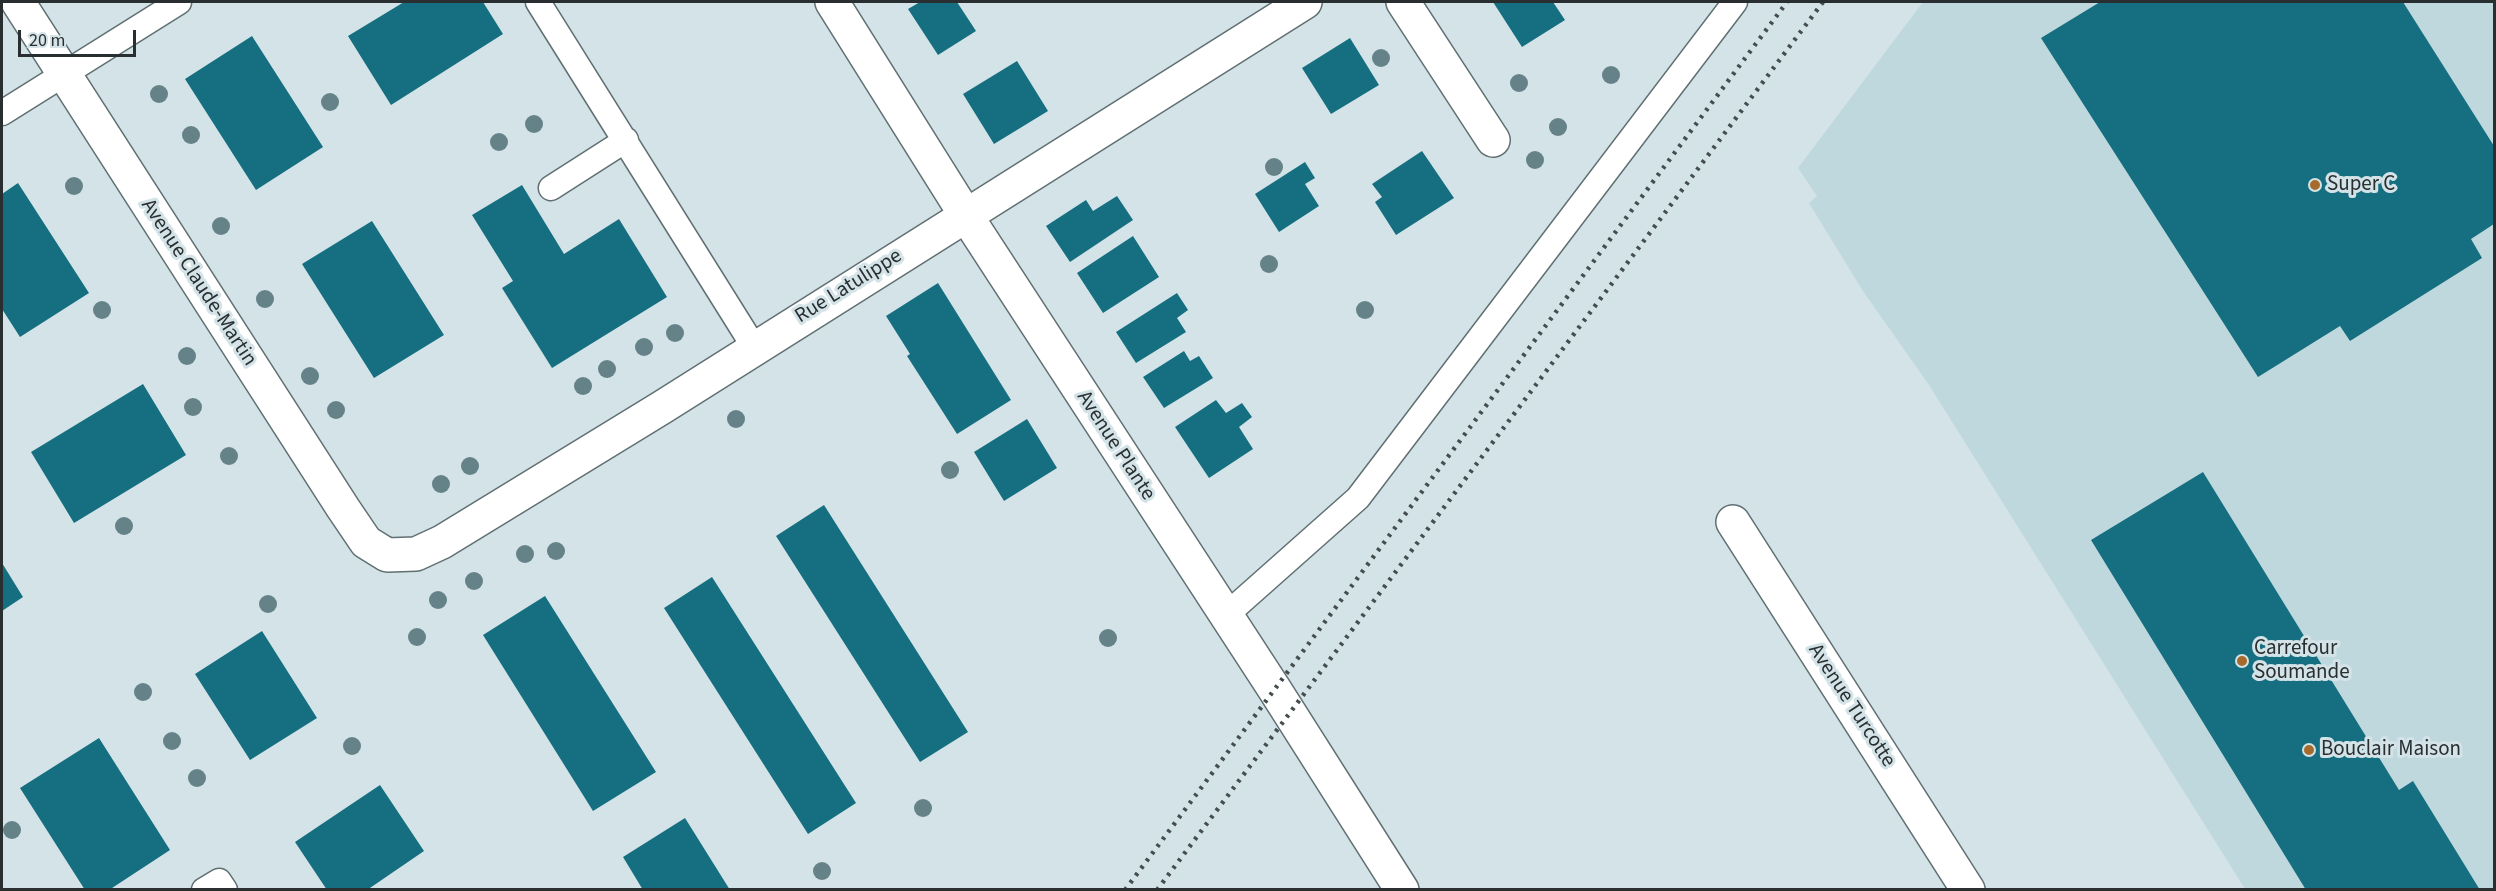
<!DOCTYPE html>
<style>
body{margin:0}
#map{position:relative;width:2496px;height:891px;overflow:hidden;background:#d3e3e7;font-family:"Source Sans 3",sans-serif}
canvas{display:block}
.frame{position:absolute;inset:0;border:3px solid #292f31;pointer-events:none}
.scale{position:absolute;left:18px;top:30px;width:118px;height:27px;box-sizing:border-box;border:3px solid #292f31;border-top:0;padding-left:8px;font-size:18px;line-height:21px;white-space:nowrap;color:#292f31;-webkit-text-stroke:4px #d3e3e7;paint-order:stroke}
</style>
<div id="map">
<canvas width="2496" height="891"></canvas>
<div class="frame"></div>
<div class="scale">20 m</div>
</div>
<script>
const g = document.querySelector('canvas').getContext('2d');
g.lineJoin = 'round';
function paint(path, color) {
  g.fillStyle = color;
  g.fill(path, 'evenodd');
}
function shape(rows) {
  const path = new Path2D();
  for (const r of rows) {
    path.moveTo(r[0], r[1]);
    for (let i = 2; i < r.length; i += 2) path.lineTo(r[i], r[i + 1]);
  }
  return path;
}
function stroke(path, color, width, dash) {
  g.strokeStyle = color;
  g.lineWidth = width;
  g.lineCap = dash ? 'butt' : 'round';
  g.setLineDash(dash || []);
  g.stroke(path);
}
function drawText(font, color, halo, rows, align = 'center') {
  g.font = font + ' "Source Sans 3",sans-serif';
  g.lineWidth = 6;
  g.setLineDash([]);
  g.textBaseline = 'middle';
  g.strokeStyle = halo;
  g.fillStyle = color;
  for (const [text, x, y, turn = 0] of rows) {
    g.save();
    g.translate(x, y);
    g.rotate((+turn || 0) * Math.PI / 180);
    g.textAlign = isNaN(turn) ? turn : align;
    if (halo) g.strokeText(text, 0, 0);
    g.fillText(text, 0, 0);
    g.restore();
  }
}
paint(shape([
 [1923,2,2494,2,2494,889,2245,889,1929,385,1863,291,1809,203,1817,196,1798,168]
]), '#bfd8de');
paint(shape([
 [404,2,483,2,503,34,391,105,348,36],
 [920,2,957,2,976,31,938,55,908,9],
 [1493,2,1553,2,1565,20,1522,47],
 [2100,2,2403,2,2494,146,2494,224,2471,239,2482,258,2350,341,2340,326,2258,377,2041,38],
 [252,36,323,147,256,190,185,79],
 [1350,38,1379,85,1331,114,1302,68],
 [1017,61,1048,111,994,144,963,94],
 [1422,151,1454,198,1396,235,1375,202,1382,197,1372,184],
 [1305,162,1315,178,1305,184,1319,206,1279,232,1255,194],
 [18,183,89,293,20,337,2,309,2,194],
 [522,185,564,254,619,219,667,297,552,368,502,288,513,281,472,215],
 [1117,196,1133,220,1070,262,1046,226,1086,200,1093,211],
 [372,221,444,335,374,378,302,264],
 [1133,236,1159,277,1103,313,1077,273],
 [938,283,1011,400,957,434,907,356,910,354,886,316],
 [1177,293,1188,310,1177,318,1186,332,1136,363,1116,332],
 [1184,351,1190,361,1199,356,1213,378,1164,408,1143,377],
 [143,384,186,455,74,523,31,452],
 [1216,400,1226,413,1242,403,1252,417,1239,427,1253,449,1209,478,1175,427],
 [1027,419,1057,468,1004,501,974,452],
 [2203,472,2399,790,2413,781,2480,890,2306,890,2091,540],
 [824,505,968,732,920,762,776,536],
 [2,563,23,597,2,611],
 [712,577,856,803,808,834,664,608],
 [545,596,656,772,593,811,483,635],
 [262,631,317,718,250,760,195,674],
 [99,738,170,850,109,890,85,890,20,788],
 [380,785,424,851,367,890,327,890,295,842],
 [685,818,730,890,643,890,623,857]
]), '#156f80');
const service = shape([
 [538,2,754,347],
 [2,113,179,2],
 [551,188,626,140],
 [1225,616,1358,498,1735,2],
 [204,890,219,881,225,890]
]);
const minor = shape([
 [18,2,343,508,366,542,387,555,416,554,442,542,661,408,1305,2],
 [1403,2,1493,140],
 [1733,522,1968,890]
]);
const tertiary = shape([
 [832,2,965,214,1275,690,1402,890]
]);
stroke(service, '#606f72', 27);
stroke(minor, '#606f72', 36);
stroke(tertiary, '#606f72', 36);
stroke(service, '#fff', 24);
stroke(minor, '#fff', 33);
stroke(tertiary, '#fff', 33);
stroke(shape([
 [1125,890,1787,2],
 [1157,890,1823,2]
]), '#454d4f', 4.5, [3, 6]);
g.fillStyle = '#658288';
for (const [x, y] of [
 [1381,58],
 [1611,75],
 [1519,83],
 [159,94],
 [330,102],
 [534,124],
 [1558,127],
 [191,135],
 [499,142],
 [1535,160],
 [1274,167],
 [74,186],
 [221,226],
 [1269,264],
 [265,299],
 [102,310],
 [1365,310],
 [675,333],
 [644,347],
 [187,356],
 [607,369],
 [310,376],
 [583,386],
 [193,407],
 [336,410],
 [736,419],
 [229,456],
 [470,466],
 [950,470],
 [441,484],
 [124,526],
 [556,551],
 [525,554],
 [474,581],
 [438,600],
 [268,604],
 [417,637],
 [1108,638],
 [143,692],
 [172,741],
 [352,746],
 [197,778],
 [923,808],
 [12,830],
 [822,871]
]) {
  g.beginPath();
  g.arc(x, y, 9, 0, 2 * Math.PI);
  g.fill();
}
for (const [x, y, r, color] of [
 [2315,185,6,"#a66b2c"],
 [2242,661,6,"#a66b2c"],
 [2309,750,6,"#a66b2c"]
]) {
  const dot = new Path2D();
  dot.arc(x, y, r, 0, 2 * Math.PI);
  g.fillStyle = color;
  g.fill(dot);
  stroke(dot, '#d3e3e7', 2);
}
drawText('21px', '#292f31', '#d3e3e7', [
 ["Super C",2327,185],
 ["Carrefour",2254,649],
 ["Soumande",2254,673],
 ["Bouclair Maison",2321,750]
], 'left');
drawText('21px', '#292f31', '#d3e3e7', [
 ["Avenue Claude-Martin",198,283,57],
 ["Rue Latulippe",849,287,-32],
 ["Avenue Plante",1115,446,57],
 ["Avenue Turcotte",1851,706,57]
]);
</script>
